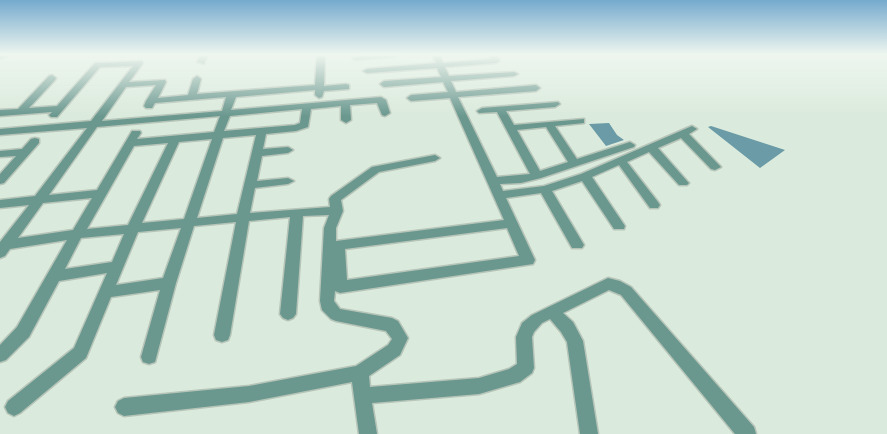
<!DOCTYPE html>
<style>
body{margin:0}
canvas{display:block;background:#daeadc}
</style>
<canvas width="887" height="434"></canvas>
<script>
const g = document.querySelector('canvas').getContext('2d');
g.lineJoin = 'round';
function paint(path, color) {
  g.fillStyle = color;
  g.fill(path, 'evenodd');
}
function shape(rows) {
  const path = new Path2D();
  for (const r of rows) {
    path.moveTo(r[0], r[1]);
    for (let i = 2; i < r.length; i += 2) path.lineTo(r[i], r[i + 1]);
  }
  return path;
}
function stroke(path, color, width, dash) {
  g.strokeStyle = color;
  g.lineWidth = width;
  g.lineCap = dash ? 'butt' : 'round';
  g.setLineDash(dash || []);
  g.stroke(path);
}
paint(shape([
 [609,123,617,135,624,140,606,146,589,124],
 [711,126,785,150,760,168,708,127]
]), '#6a9ba6');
const minor = shape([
 [0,55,12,55,0,59,0,55],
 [200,55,208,55,204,64,197,62,200,55],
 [317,55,325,55,324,86,346,84,349,85,349,89,324,91,322,97,319,98,315,95,315,90,236,97,231,110,381,97,386,100,390,113,385,116,382,115,377,103,350,105,351,120,346,123,341,120,341,106,311,109,308,127,296,131,266,134,263,149,288,147,293,150,288,153,262,156,257,181,288,178,294,181,288,184,255,188,250,213,330,207,329,199,331,196,372,167,435,155,440,158,435,161,379,172,341,200,343,211,336,228,336,241,504,220,450,98,411,101,407,98,411,95,448,92,443,82,384,87,380,84,384,81,441,77,437,68,367,73,363,71,367,69,436,63,432,55,440,55,443,63,491,59,489,55,497,55,500,61,496,63,445,67,449,76,514,72,518,74,514,76,451,81,456,92,536,85,540,88,536,91,458,97,497,177,530,174,497,112,479,113,477,111,482,108,558,102,560,104,555,107,506,111,514,125,584,119,584,123,555,126,577,159,630,142,635,145,634,147,541,178,521,183,500,184,503,191,544,186,581,174,692,126,697,129,689,134,721,167,715,170,711,169,681,138,658,148,687,181,689,183,687,185,679,185,649,152,627,162,658,202,660,205,658,208,650,208,619,165,592,177,625,226,624,229,614,229,582,181,552,191,584,245,582,248,572,248,541,193,506,198,535,260,533,264,340,293,335,291,334,301,340,309,392,318,398,321,408,338,400,355,369,376,370,387,479,378,509,369,517,364,516,337,522,323,532,315,608,278,620,281,631,287,754,427,756,434,735,434,621,295,609,290,563,313,573,322,583,341,598,434,580,434,567,342,561,332,550,319,542,323,534,332,532,337,534,368,532,373,520,382,479,394,372,403,377,434,359,434,352,382,249,402,124,416,118,413,115,407,118,401,124,398,249,386,356,366,388,345,392,339,386,331,336,321,331,319,322,310,320,301,324,228,329,215,303,216,296,314,293,318,288,320,283,318,280,314,290,217,249,221,230,335,228,340,222,342,216,340,214,335,236,222,194,226,176,283,155,362,149,364,143,362,141,357,160,290,111,297,86,358,20,413,14,416,8,413,5,407,8,401,74,348,107,273,59,281,29,337,6,360,0,362,0,345,17,327,67,240,10,249,5,256,0,258,0,242,29,205,0,208,0,200,35,196,87,128,0,135,0,129,91,121,133,66,100,67,57,117,51,117,49,115,52,112,0,116,0,110,18,109,49,76,52,75,56,78,55,80,29,108,57,106,95,63,98,63,142,61,143,63,129,82,165,80,166,82,158,98,188,95,193,79,197,76,201,79,197,94,315,85,317,55],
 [156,85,146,101,144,106,146,108,152,108,155,103,226,97,222,111,102,121,126,87,156,85],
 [302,109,300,123,295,125,224,131,230,116,302,109],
 [220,116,214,132,137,139,141,133,140,131,132,131,97,190,49,195,97,127,220,116],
 [546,127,568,162,540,171,517,130,546,127],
 [256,135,237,214,197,218,223,138,256,135],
 [212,139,184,219,142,223,179,142,212,139],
 [168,143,128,225,87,229,134,146,168,143],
 [92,198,73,230,18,238,43,203,92,198],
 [181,228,163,278,116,285,138,232,181,228],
 [507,228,519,256,347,280,345,249,507,228],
 [124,234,112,262,65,269,81,238,124,234],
 [363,55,399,55,395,57,356,60,352,58,363,55],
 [35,138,39,139,39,143,4,183,0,184,0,174,16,156,0,157,0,151,22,149,31,139,35,138]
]);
stroke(minor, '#b7c5b9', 3);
paint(minor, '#6a988f');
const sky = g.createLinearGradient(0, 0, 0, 116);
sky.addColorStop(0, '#75aace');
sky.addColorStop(0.47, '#eef6ef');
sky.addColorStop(1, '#eef6ef00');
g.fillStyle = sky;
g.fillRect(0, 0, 887, 116);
</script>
